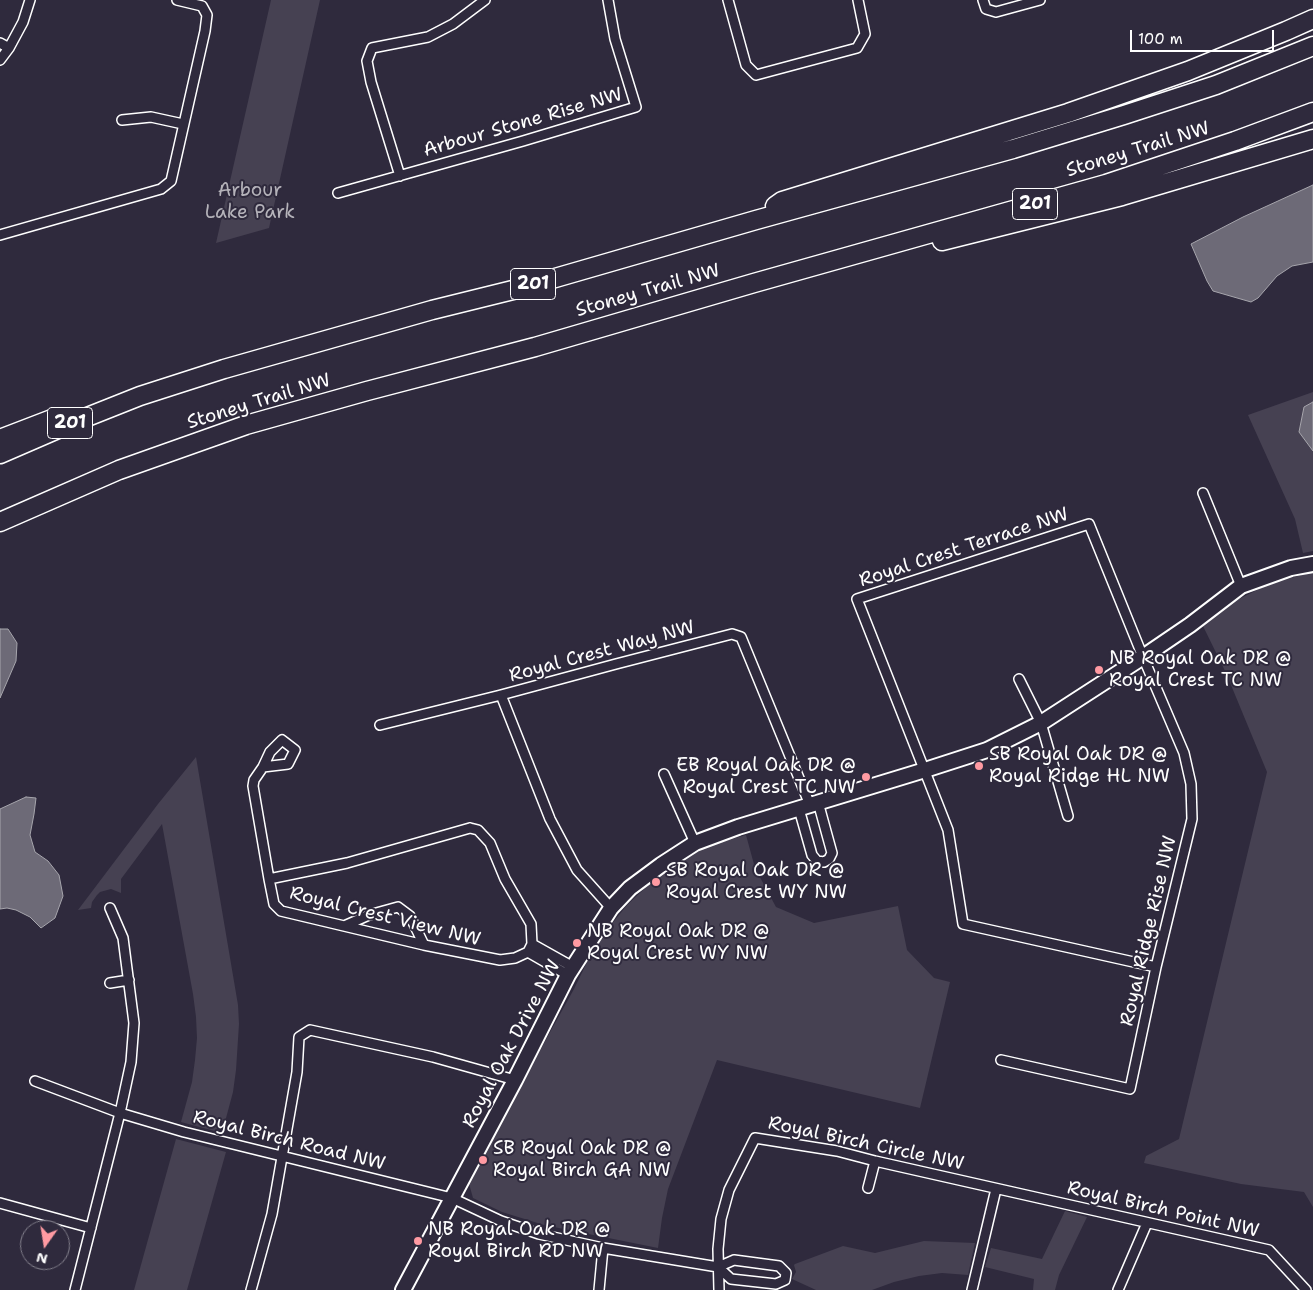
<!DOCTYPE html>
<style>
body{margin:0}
#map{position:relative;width:1313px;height:1290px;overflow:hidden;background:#2f2a3d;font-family:"Shantell Sans",sans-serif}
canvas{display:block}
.north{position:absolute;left:20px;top:1220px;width:50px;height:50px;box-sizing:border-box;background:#2f2a3d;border:1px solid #827f8b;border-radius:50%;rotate:193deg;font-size:14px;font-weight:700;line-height:20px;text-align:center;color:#fff}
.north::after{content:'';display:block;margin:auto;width:18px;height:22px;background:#ff9aa2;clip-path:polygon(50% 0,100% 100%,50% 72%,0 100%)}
.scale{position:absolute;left:1130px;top:30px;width:144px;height:22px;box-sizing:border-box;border:2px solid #fff;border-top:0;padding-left:6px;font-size:15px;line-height:18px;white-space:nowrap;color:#fff;-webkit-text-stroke:4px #2f2a3d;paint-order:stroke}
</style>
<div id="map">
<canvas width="1313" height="1290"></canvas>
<div class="north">N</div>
<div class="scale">100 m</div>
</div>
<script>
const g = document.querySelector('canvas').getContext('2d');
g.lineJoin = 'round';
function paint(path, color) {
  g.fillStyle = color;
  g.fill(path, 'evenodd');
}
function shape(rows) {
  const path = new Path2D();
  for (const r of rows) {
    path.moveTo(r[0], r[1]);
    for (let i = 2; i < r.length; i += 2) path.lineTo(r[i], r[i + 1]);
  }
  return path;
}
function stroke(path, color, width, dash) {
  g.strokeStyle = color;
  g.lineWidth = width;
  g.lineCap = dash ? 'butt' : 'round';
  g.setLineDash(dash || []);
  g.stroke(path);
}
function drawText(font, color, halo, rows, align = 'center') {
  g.font = font + ' "Shantell Sans",sans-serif';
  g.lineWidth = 4;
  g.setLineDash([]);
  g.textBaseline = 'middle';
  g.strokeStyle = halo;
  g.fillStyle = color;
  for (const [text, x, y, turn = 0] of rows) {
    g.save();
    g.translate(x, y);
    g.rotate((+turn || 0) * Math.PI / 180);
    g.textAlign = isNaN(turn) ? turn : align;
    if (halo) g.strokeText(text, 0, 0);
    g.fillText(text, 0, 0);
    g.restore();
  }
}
paint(shape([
 [271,0,320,0,269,228,216,243],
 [1313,392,1313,551,1303,553,1295,519,1248,415],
 [1313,572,1313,1207,1304,1192,1241,1184,1144,1163,1146,1156,1179,1139,1267,772,1226,673,1202,624,1237,600,1263,587,1287,579],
 [196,757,238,1005,239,1024,236,1070,233,1092,222,1133,181,1122,192,1082,195,1060,197,1038,196,1017,193,994,162,824,121,879,121,893,111,889,100,892,97,895,92,902,91,908,78,910,158,804],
 [746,835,755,868,776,907,814,923,898,906,907,950,934,978,950,982,920,1108,717,1060,668,1189,662,1218,658,1248,544,1225,502,1212,473,1198,468,1180,574,989,593,950,611,925,627,905,655,879,685,858,708,846],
 [176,1139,226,1152,187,1290,134,1290],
 [1065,1211,1087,1217,1059,1275,1055,1290,1033,1290,1034,1279,985,1267,991,1248,1042,1259],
 [924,1241,975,1243,968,1275,942,1273,919,1276,894,1282,872,1290,816,1290,792,1279,796,1272,794,1265,795,1264,843,1246,875,1253]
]), '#464152');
const water = shape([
 [1313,185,1313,262,1292,266,1277,276,1258,298,1251,302,1213,291,1207,281,1191,244,1243,217,1313,185],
 [1313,402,1313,451,1299,432,1304,407,1313,402],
 [0,629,8,629,17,643,16,661,0,698,0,629],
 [26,797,36,798,34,814,30,835,35,852,48,861,59,875,63,896,55,918,41,928,30,917,16,910,7,908,0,909,0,809,26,797]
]);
paint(water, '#6d6a77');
stroke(water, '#a7a6ad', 1);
const street = shape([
 [728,0,746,65,756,75,857,48,865,34,858,0],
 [983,0,986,9,996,12,1040,0],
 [0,43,9,48],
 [0,60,9,48,23,22,30,0],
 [122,120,151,117,183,124],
 [400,176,371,82,367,61,372,48,428,37,453,24,485,0],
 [338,193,523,141,636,107,615,39,608,0],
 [0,235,161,189,171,181,205,31,207,15,202,6,177,0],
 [1203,493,1241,586],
 [1019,679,1041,723,1068,816],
 [380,725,501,695],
 [263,767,288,764,295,750,282,740,270,752,263,767,254,780,253,786,269,879],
 [664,774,695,843],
 [799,809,812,855,817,861,824,862,829,859,832,853,818,802],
 [470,828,478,830,490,843,505,879,531,924,532,944,528,952,515,958,500,960,424,945,281,911,274,904,269,879,347,863,470,828],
 [611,908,577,870,550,819,501,695,616,664,732,634,741,637,810,805],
 [344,926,369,915,398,907,410,916,424,945],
 [532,944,573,967],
 [528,952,568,975],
 [110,983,129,980],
 [1001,1060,1130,1089,1156,967,1192,819,1191,784,1184,753,1143,657,1089,524,857,599,948,830,963,924,1156,967],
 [35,1081,120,1113,184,1132,452,1198,501,1221,539,1234,603,1248,718,1267],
 [868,1188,875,1161],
 [0,1203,91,1228],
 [734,1260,779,1266,786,1273,785,1280,776,1284,731,1279,718,1267,734,1260],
 [75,1290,120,1113,131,1062,134,1023,123,938,110,908],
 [251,1290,272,1214,297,1072,299,1037,310,1030,433,1057,515,1080],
 [599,1290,603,1248],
 [719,1290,718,1249,721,1219,729,1190,755,1138,837,1151,875,1161,1269,1250,1306,1290],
 [972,1290,996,1189],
 [1118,1290,1147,1223]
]);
const secondary = shape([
 [403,1290,515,1080,568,975,611,908,630,888,661,865,695,843,738,827,925,770,987,750,1041,723,1143,657,1190,625,1241,586,1291,568,1313,564]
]);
const highway = shape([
 [775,206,782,201,1068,113,1188,71,1286,31,1313,19],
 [942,241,1122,196,1313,139],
 [0,439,52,419],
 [0,454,67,425,140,396,224,369,432,310,517,289,756,220,1013,149,1124,115,1216,85,1313,46],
 [0,522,119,470,246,425,367,391,535,347,665,309,754,283,1106,184,1235,141,1313,112]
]);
stroke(street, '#fff', 12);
stroke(secondary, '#fff', 18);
stroke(highway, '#fff', 21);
stroke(street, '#2f2a3d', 9);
stroke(secondary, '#2f2a3d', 14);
stroke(highway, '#2f2a3d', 18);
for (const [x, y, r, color] of [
 [1099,670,5,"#ff9aa2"],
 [979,766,5,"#ff9aa2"],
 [866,777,5,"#ff9aa2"],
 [656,882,5,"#ff9aa2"],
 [577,943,5,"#ff9aa2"],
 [483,1160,5,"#ff9aa2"],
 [418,1241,5,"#ff9aa2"]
]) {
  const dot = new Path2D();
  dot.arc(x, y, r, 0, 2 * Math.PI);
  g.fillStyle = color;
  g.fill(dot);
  stroke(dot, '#2f2a3d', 2);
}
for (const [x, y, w] of [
 [1035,204,45],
 [533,284,45],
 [70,423,45]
]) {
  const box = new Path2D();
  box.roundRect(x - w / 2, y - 15.5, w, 31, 4);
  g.fillStyle = '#2f2a3d';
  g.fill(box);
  stroke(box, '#fff', 1);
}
drawText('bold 18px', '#fff', null, [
 ["201",1035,204],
 ["201",533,284],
 ["201",70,423]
]);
drawText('19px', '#fff', '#2f2a3d', [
 ["Arbour Stone Rise NW",523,123,-16],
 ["Stoney Trail NW",1138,150,-17],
 ["Stoney Trail NW",648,291,-16],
 ["Stoney Trail NW",259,402,-17],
 ["Royal Crest Terrace NW",964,548,-18],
 ["Royal Crest Way NW",602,652,-15],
 ["Royal Crest View NW",385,917,14],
 ["Royal Ridge Rise NW",1149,931,-77],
 ["Royal Oak Drive NW",512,1044,-62],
 ["Royal Birch Road NW",289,1141,14],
 ["Royal Birch Circle NW",866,1144,12],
 ["Royal Birch Point NW",1163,1210,13]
]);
drawText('19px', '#b5b3ba', '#2f2a3d', [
 ["Arbour",250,191],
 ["Lake Park",250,213]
]);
drawText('19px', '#fff', '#2f2a3d', [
 ["NB Royal Oak DR @",1109,659],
 ["Royal Crest TC NW",1109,681],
 ["SB Royal Oak DR @",989,755],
 ["Royal Ridge HL NW",989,777],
 ["EB Royal Oak DR @",856,766,"right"],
 ["Royal Crest TC NW",856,788,"right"],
 ["SB Royal Oak DR @",666,871],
 ["Royal Crest WY NW",666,893],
 ["NB Royal Oak DR @",587,932],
 ["Royal Crest WY NW",587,954],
 ["SB Royal Oak DR @",493,1149],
 ["Royal Birch GA NW",493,1171],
 ["NB Royal Oak DR @",428,1230],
 ["Royal Birch RD NW",428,1252]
], 'left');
</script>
